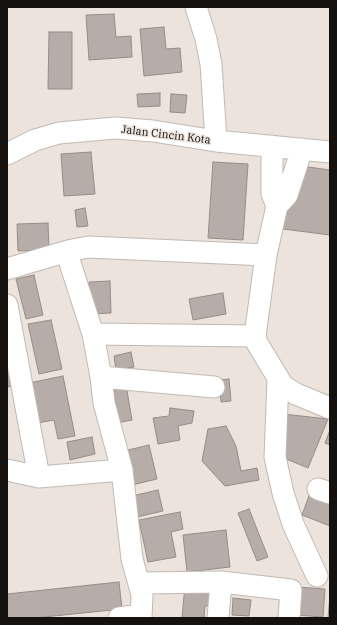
<!DOCTYPE html>
<style>
body{margin:0}
#map{position:relative;width:337px;height:625px;overflow:hidden;background:#ece3dc;font-family:"IBM Plex Serif",serif}
canvas{display:block}
.frame{position:absolute;inset:0;border:8px solid #14110f;pointer-events:none}
</style>
<div id="map">
<canvas width="337" height="625"></canvas>
<div class="frame"></div>
</div>
<script>
const g = document.querySelector('canvas').getContext('2d');
g.lineJoin = 'round';
function paint(path, color) {
  g.fillStyle = color;
  g.fill(path, 'evenodd');
}
function shape(rows) {
  const path = new Path2D();
  for (const r of rows) {
    path.moveTo(r[0], r[1]);
    for (let i = 2; i < r.length; i += 2) path.lineTo(r[i], r[i + 1]);
  }
  return path;
}
function stroke(path, color, width, dash) {
  g.strokeStyle = color;
  g.lineWidth = width;
  g.lineCap = dash ? 'butt' : 'round';
  g.setLineDash(dash || []);
  g.stroke(path);
}
function drawText(font, color, halo, rows, align = 'center') {
  g.font = font + ' "IBM Plex Serif",serif';
  g.lineWidth = 3;
  g.setLineDash([]);
  g.textBaseline = 'middle';
  g.strokeStyle = halo;
  g.fillStyle = color;
  for (const [text, x, y, turn = 0] of rows) {
    g.save();
    g.translate(x, y);
    g.rotate((+turn || 0) * Math.PI / 180);
    g.textAlign = isNaN(turn) ? turn : align;
    if (halo) g.strokeText(text, 0, 0);
    g.fillText(text, 0, 0);
    g.restore();
  }
}
const building = shape([
 [114,14,116,37,131,36,132,57,89,60,86,15,114,14],
 [164,27,166,49,180,48,182,72,144,76,140,29,164,27],
 [49,32,72,32,72,89,48,89,49,32],
 [160,93,160,106,138,107,137,94,160,93],
 [171,94,187,95,185,113,170,112,171,94],
 [91,152,95,194,64,196,61,154,91,152],
 [213,162,248,164,243,240,208,238,213,162],
 [301,166,330,170,330,235,275,228,301,166],
 [85,208,88,226,77,227,75,210,85,208],
 [48,223,49,250,18,251,17,224,48,223],
 [34,275,43,315,26,319,16,279,34,275],
 [110,281,111,313,90,314,89,282,110,281],
 [223,293,226,314,193,320,189,299,223,293],
 [51,320,62,369,39,374,28,324,51,320],
 [131,352,134,367,116,370,114,356,131,352],
 [14,370,16,385,7,387,7,371,14,370],
 [63,376,75,436,58,439,54,420,37,423,29,383,63,376],
 [229,379,231,401,221,402,219,380,229,379],
 [126,385,132,420,116,423,110,388,126,385],
 [170,408,194,411,192,423,178,426,180,440,158,444,153,418,169,416,170,408],
 [283,414,328,419,308,468,279,456,283,414],
 [226,426,236,446,241,471,257,468,259,480,225,486,202,461,208,429,226,426],
 [330,430,330,445,325,443,330,430],
 [92,437,95,454,70,460,67,442,92,437],
 [149,445,157,479,128,486,120,452,149,445],
 [158,490,163,511,137,517,132,496,158,490],
 [309,496,330,504,330,526,302,515,309,496],
 [249,509,268,557,257,561,238,513,249,509],
 [180,512,183,529,171,532,176,557,148,562,139,520,180,512],
 [226,530,230,567,187,572,183,535,226,530],
 [119,582,122,609,34,618,7,618,7,594,119,582],
 [185,585,204,586,204,593,214,594,213,606,205,606,204,618,182,618,185,585],
 [297,587,325,589,323,617,295,615,297,587],
 [330,595,330,618,328,618,330,595],
 [233,598,251,600,249,616,232,615,233,598]
]);
paint(building, '#b7ada8');
stroke(building, '#958c87', 1);
const minor = shape([
 [196,7,206,39,211,64,216,141],
 [272,146,272,194,277,206],
 [302,149,287,195,277,206,266,255,255,336,257,343,283,386,296,394,330,408],
 [7,154,35,140,59,133,115,128,153,131,216,141,330,152],
 [7,269,68,251],
 [7,305,39,477],
 [93,334,255,336],
 [101,377,214,387],
 [278,379,275,457,283,493,293,524,317,576],
 [7,470,39,477,122,470],
 [318,489,330,493],
 [140,583,221,582,291,590,289,618],
 [119,618,141,615],
 [141,618,142,595,132,559,122,470,104,403,101,377,93,334,70,263,68,251,88,247,266,255],
 [218,618,221,582]
]);
stroke(minor, '#c1b9b2', 23);
stroke(minor, '#fff', 21);
drawText('11px', '#14110f', '#ece3dc', [
 ["Jalan Cincin Kota",166,135,7]
]);
</script>
